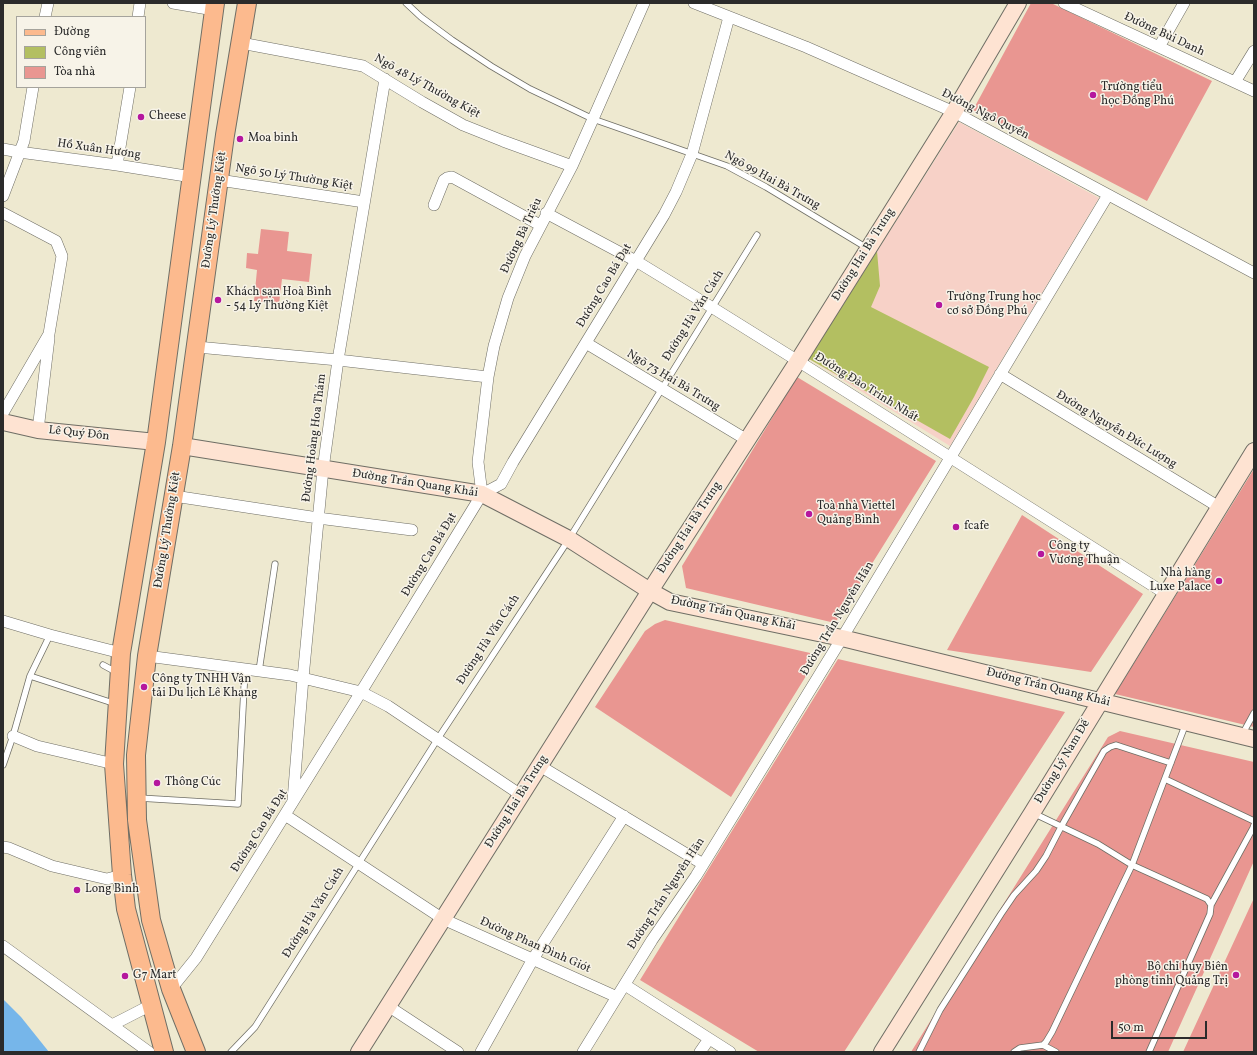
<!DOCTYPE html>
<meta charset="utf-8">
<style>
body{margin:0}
#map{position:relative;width:1257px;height:1055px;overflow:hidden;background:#eee9d0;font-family:Vollkorn,serif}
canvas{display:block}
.frame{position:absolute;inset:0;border:4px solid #2b2b2b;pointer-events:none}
.legend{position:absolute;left:16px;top:16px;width:130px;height:72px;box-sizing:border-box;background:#f7f3e8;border:1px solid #a5a39c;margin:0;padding:5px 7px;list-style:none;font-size:12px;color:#2b2b2b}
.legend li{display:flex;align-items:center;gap:8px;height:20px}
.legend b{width:20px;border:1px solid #a5a39c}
.scale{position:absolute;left:1111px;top:1021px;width:96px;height:18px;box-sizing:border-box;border:2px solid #2b2b2b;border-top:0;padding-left:5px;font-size:12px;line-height:14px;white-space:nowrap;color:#2b2b2b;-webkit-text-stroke:3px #f7f3e8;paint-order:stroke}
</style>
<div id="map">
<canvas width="1257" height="1055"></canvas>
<div class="frame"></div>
<ul class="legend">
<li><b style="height:5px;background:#fcba8e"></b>Đường</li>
<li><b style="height:11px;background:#b3bf61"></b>Công viên</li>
<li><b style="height:11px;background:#e99691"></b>Tòa nhà</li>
</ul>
<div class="scale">50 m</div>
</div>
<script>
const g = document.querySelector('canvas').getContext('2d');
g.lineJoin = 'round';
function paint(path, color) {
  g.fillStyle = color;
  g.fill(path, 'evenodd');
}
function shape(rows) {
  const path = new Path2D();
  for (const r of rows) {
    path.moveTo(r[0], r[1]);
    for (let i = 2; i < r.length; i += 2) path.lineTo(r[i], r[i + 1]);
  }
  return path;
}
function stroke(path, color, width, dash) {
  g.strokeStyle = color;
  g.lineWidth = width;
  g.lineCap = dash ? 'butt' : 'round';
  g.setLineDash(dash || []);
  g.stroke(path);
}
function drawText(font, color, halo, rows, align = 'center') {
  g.font = font + ' Vollkorn,serif';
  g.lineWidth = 3;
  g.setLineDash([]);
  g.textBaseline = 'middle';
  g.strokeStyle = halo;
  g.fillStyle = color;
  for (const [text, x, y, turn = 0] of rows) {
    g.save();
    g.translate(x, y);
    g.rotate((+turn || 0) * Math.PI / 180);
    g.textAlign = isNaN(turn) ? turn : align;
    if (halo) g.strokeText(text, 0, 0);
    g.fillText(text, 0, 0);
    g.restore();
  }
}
paint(shape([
 [959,122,1099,198,950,446,809,359]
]), '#f7d1c7');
paint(shape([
 [877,251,880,286,871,307,989,367,974,397,950,439,809,359]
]), '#b3bf61');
paint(shape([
 [3,999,21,1017,49,1052,3,1052]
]), '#76b6ea');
paint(shape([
 [1031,3,1051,3,1212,81,1147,201,973,110],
 [261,229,289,232,287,251,312,254,309,282,282,279,279,304,254,301,257,270,246,268,247,253,258,254],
 [797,377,936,461,835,623,686,588,682,566],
 [1254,469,1254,727,1115,694],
 [1022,515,1143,594,1091,672,947,650],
 [665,620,819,655,731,797,595,707,645,631,655,624],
 [838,659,1065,712,844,1052,759,1052,640,980],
 [1120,731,1254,762,1254,861,1168,1052,911,1052,1108,737],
 [1254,898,1254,1052,1183,1052]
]), '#e99691');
const lane = shape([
 [406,3,421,17,452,40,491,66,530,89,593,119,727,166,766,187,867,248],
 [103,665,116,672],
 [259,671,275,564],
 [30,676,116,704],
 [1242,735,1254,713],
 [3,765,13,736,30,676,50,635],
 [1165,779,1254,821],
 [139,798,238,804,245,669],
 [1033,813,1098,844,1132,865,1207,899,1211,905,1210,914,1149,1052],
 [1211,905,1253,828,1254,825],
 [1043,1045,1056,1052],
 [231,1052,255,1027,437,740,569,539,757,235],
 [919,1052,940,1010,1001,914,1014,895,1036,871,1046,856,1061,827,1104,751,1110,747,1116,745,1171,763],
 [1014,1052,1020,1048,1043,1045,1046,1042,1052,1032,1132,865,1186,723]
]);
const street = shape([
 [173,3,214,10],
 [694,3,806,47,954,112,1254,273],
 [1064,3,1254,91],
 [45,17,48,3],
 [138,17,140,3],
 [241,43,363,66,422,102,463,125,503,141,572,166],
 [1159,47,1184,3],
 [1235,82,1254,51],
 [3,149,19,152,117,165,192,177],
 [117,165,130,87],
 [219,180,364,202],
 [3,196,24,141,33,87],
 [434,205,444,180,447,178,452,177,540,225],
 [3,213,56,241,62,256,49,334,3,413],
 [546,213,636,261,713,308,798,361,1166,594],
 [586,343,747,440],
 [197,347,338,360,488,377],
 [1000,374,1219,507],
 [38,430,49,338],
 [482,494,478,462,488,377,494,346,508,298,525,256,572,166,593,119,644,3],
 [174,496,318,518,412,530],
 [3,621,50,635,121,653],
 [147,656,290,675,361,692,388,706,521,795],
 [13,736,37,746,114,764],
 [540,766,703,864],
 [293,800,303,678,323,469,338,360,385,79],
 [285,815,443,919,617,997],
 [3,847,9,848,52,866,107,879,122,875],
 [3,946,149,1052],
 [625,985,730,1052],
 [171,989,196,958,361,692,482,494,501,484,513,462,664,215,676,192,692,154,729,17],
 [388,1006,458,1052],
 [112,1025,151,1005],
 [481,1052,533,959,624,816],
 [583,1052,652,940,696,876,842,638,1108,195],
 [700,1052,709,1039]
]);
const secondary = shape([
 [3,422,38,430,156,442],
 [182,446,482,494,569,539,650,591,670,602,842,638,1254,739],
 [359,1052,650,591,798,361,954,112,1018,3],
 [882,1052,1032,813,1254,451]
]);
const primary = shape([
 [164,1052,126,909,122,875,114,764,121,653,156,442,215,3],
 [196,1052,171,989,151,920,137,820,136,755,147,656,182,446,225,135,247,3]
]);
stroke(lane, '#6f6e65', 7);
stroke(street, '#6f6e65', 12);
stroke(secondary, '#6f6e65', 18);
stroke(primary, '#6f6e65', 20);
stroke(lane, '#fff', 5.5);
stroke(street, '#fff', 11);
stroke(secondary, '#fee3d2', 16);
stroke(primary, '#fcba8e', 18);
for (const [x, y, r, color] of [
 [1093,95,4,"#b5179e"],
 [141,117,4,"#b5179e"],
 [240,139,4,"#b5179e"],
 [218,300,4,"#b5179e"],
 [939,305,4,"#b5179e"],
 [809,514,4,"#b5179e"],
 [956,527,4,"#b5179e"],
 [1041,554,4,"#b5179e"],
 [1219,581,4,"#b5179e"],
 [144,687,4,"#b5179e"],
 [157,783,4,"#b5179e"],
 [77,890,4,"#b5179e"],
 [1236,975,4,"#b5179e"],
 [125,976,4,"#b5179e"]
]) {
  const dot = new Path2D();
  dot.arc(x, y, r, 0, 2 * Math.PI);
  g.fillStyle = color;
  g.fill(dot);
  stroke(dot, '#f7f3e8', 1.5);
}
drawText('12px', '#2b2b2b', '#f7f3e8', [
 ["Đường Bùi Danh",1164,35,25],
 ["Ngõ 48 Lý Thường Kiệt",427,87,29],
 ["Đường Ngô Quyền",985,115,27],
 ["Hồ Xuân Hương",99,150,8],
 ["Ngõ 50 Lý Thường Kiệt",294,178,9],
 ["Ngõ 99 Hai Bà Trưng",772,181,29],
 ["Đường Lý Thường Kiệt",215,210,-82],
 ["Đường Bà Triệu",522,236,-65],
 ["Đường Hai Bà Trưng",864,255,-58],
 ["Đường Cao Bá Đạt",605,286,-59],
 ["Đường Hà Văn Cách",694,316,-58],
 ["Ngõ 73 Hai Bà Trưng",673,381,31],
 ["Đường Đào Trinh Nhất",866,388,32],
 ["Đường Nguyễn Đức Lượng",1116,430,31],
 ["Lê Quý Đôn",79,434,6],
 ["Đường Hoàng Hoa Thám",315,438,-83],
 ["Đường Trần Quang Khải",415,484,9],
 ["Đường Hai Bà Trưng",690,528,-57],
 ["Đường Lý Thường Kiệt",168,530,-81],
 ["Đường Cao Bá Đạt",430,555,-59],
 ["Đường Trần Quang Khải",733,614,12],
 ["Đường Trần Nguyên Hãn",838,619,-59],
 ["Đường Hà Văn Cách",489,640,-57],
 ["Đường Trần Quang Khải",1048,688,14],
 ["Đường Lý Nam Đế",1063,762,-59],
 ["Đường Hai Bà Trưng",517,802,-58],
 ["Đường Cao Bá Đạt",260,831,-58],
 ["Đường Trần Nguyên Hãn",667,894,-57],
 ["Đường Hà Văn Cách",314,913,-58],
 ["Đường Phan Đình Giót",535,946,24]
]);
drawText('12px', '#2b2b2b', '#f7f3e8', [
 ["Trường tiểu",1101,88],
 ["học Đồng Phú",1101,102],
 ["Cheese",149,117],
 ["Moa binh",248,139],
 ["Khách sạn Hoà Bình",226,293],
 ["- 54 Lý Thường Kiệt",226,307],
 ["Trường Trung học",947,298],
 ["cơ sở Đồng Phú",947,312],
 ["Toà nhà Viettel",817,507],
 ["Quảng Bình",817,521],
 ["fcafe",964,527],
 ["Công ty",1049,547],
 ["Vương Thuận",1049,561],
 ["Nhà hàng",1211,574,"right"],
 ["Luxe Palace",1211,588,"right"],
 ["Công ty TNHH Vận",152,680],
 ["tải Du lịch Lê Khang",152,694],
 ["Thông Cúc",165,783],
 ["Long Bình",85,890],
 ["Bộ chỉ huy Biên",1228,968,"right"],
 ["phòng tỉnh Quảng Trị",1228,982,"right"],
 ["G7 Mart",133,976]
], 'left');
</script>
